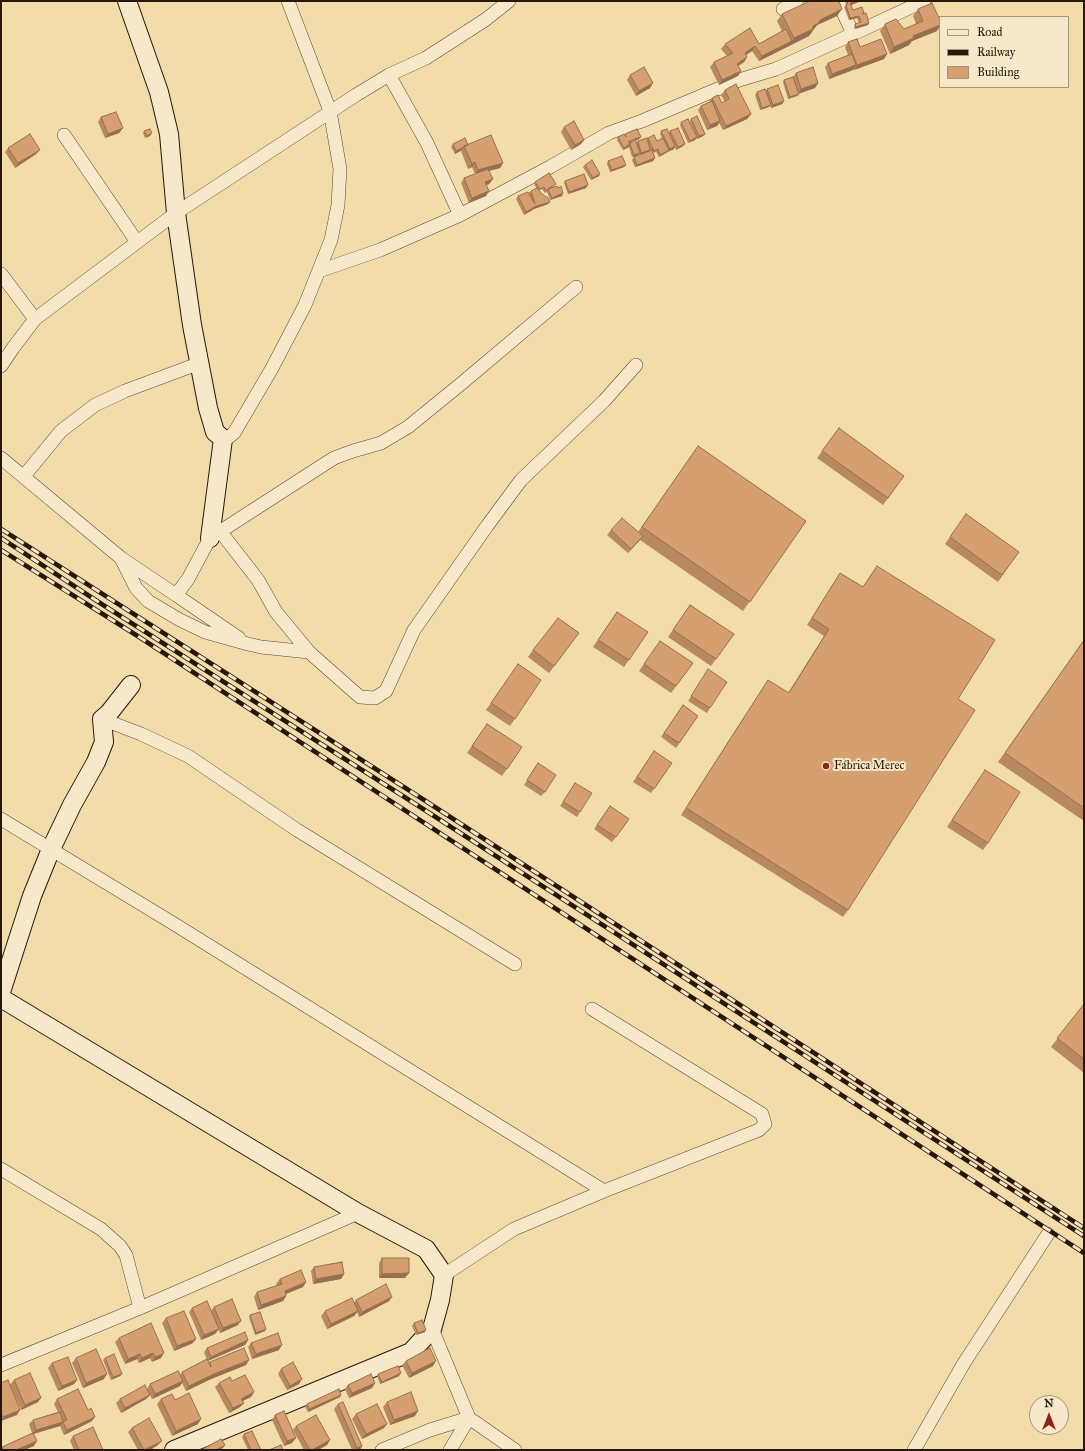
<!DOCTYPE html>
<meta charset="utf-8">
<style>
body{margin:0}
#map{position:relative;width:1085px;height:1451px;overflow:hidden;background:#f1dcaa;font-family:"IM FELL Great Primer",serif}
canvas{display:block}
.frame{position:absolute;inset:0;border:2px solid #26170a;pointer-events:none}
.legend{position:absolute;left:939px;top:16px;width:130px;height:72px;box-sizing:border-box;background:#f6e8c8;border:1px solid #a3947c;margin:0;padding:5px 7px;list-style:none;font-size:12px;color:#26170a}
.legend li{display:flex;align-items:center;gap:8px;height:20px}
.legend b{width:20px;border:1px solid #a3947c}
.north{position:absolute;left:1029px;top:1395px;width:40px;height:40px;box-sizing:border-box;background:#f6e8c8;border:1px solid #a3947c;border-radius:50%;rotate:0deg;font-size:11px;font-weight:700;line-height:16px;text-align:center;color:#26170a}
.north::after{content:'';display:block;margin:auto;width:14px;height:18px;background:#8f2418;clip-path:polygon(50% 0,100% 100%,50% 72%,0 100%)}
</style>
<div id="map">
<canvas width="1085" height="1451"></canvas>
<div class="frame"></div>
<ul class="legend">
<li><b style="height:5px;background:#f6e8c8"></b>Road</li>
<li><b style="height:5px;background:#26170a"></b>Railway</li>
<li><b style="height:11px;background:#d69f70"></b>Building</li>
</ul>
<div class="north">N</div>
</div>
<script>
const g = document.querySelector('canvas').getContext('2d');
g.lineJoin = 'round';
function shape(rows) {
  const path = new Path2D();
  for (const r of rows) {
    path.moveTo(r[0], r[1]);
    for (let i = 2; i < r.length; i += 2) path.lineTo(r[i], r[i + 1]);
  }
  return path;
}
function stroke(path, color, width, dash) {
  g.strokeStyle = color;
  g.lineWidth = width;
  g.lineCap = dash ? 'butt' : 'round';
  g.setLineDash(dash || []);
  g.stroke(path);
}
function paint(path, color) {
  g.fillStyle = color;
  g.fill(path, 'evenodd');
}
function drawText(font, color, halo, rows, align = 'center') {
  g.font = font + ' "IM FELL Great Primer",serif';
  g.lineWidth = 4;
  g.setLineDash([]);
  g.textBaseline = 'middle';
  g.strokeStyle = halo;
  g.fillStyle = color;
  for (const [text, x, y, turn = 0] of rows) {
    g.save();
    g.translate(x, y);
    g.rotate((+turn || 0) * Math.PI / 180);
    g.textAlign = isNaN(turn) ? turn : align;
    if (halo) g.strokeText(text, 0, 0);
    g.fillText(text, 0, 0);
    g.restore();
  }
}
const street = shape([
 [838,1,853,34],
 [783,9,797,1],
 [389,75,427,143,460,215],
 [64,135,137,242],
 [319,271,380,250,460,215,550,167,609,133,642,121,739,80,776,69,853,34,924,1],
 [1,274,35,319],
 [1,366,13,348,35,319,176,213,356,95,389,75,426,58,485,20,509,1],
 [223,439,229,437,234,433,271,370,305,305,331,240,338,205,340,169,330,111,288,1],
 [1,458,121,558,176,595,188,579,210,538,334,458,353,451,381,443,408,427,462,383,576,287],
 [24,476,61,431,95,405,125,391,200,363],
 [220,531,258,580,276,612,309,652,360,697,375,698,386,691,414,630,487,526,521,480,604,401,636,365],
 [122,560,136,588,148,601,180,620,205,632,248,644,261,647,309,652],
 [176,595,239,638],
 [102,719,141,734,188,756,297,830,515,964],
 [1,819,171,922,604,1191],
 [1,1169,101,1229,120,1246,126,1255,140,1308],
 [444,1275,514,1229,604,1191,759,1130,765,1124,762,1114,592,1009],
 [432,1329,469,1418,450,1450],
 [1,1365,140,1308,358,1213],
 [382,1450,430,1430,469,1418,515,1450],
 [914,1450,964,1363,1048,1234]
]);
const secondary = shape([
 [127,1,159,92,169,134,176,213,192,325,208,408,215,432,223,439,210,538],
 [1,992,32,896,51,849,72,805,96,762,104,742,102,719,109,713,131,685],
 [1,998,358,1213,426,1249,444,1275,440,1300,432,1329,411,1352,174,1450]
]);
stroke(street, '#594832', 14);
stroke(secondary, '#26170a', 20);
stroke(street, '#f6e8c8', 13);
stroke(secondary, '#f6e8c8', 18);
const rail = shape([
 [1,529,421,798,1084,1228],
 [1,538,100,603,417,805,1084,1236],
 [1,550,136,635,1084,1253]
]);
stroke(rail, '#26170a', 4.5);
stroke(rail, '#f6e8c8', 3, [9]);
paint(shape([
 [845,1,861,1,851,5,853,10,864,14,869,23,868,25,855,29,854,27,855,24,859,23,857,18,849,20,844,7,846,5],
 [918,9,937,31,912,41,909,45,890,54,880,31,885,24,904,29,916,24,913,16],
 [782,14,837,16,817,25,809,36,759,61,752,51,746,55,747,57,744,62,738,66,741,71,738,76,719,85,710,67,714,62,727,56,721,49,725,44,759,44,782,31,777,21],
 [848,42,860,47,887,54,884,59,854,70,853,69,853,70,829,79,825,67,828,63,848,55,845,47],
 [796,73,818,83,815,88,799,93,797,96,788,99,783,82,784,80,793,77],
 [630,75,650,88,636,96,627,80],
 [767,89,784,101,782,104,771,108,770,105,769,107,760,110,755,95,757,92,766,91],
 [725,90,751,114,747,119,723,130,719,123,717,126,707,130,698,110,701,106,709,102,712,98,722,103,725,102,721,95],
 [101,117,123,128,119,133,105,138,98,122],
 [691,119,705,134,703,136,697,139,697,138,695,140,688,143,680,125,681,122,694,131,690,121],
 [564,127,584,140,581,144,571,150,561,132],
 [144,131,150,136,145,138,143,133],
 [661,131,669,133,670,131,685,144,683,146,676,150,675,147,674,149,659,157,656,152,653,153,655,158,653,161,635,167,632,160,634,157,640,155,639,153,638,155,632,157,629,147,623,150,617,140,618,137,625,134,641,137,639,139,635,141,636,143,638,141,647,139,648,138,657,141,662,138,660,134],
 [453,144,468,145,503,163,500,168,489,171,493,179,489,184,486,185,486,196,469,203,461,183,464,178,475,174,472,167,468,169,461,151,462,150,455,154,451,147],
 [8,148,36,154,15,168,5,152],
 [608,161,624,167,610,172,607,164],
 [585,165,600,174,599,176,591,180,583,167],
 [565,181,586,188,568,194,564,183],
 [535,182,554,187,553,187,562,196,550,200,547,192,545,193,542,189,539,191,548,204,534,209,524,215,516,199,518,196,529,193,531,191,537,189,534,184],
 [839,428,904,476,883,505,817,458],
 [698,446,806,521,743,611,640,540,628,553,607,535,611,530,638,532],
 [966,514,1019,552,998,582,945,544],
 [877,566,958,699,848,910,843,917,681,815,768,680,788,693,824,636,807,625,840,573,863,587],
 [690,605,734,634,711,666,668,637],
 [617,612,648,632,624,667,593,647],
 [574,640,549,673,528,657,533,650],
 [1084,640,1084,821,998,762],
 [660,641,693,663,671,693,639,671],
 [518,664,541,680,510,726,486,710],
 [705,674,710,708,707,713,688,701],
 [683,705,698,716,676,748,661,737],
 [487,724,522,747,502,776,467,753],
 [654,751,672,763,651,793,633,782],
 [538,763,545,792,541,796,524,785],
 [985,770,988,843,983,850,947,827],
 [572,788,580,812,577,817,560,806],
 [610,806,629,819,612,842,594,829],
 [1084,1004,1084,1073,1051,1047],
 [382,1258,405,1278,379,1278,379,1263],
 [314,1267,344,1274,341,1279,313,1284,311,1271],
 [280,1279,306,1282,303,1287,286,1294,286,1296,283,1301,258,1310,254,1297,257,1292,277,1286,276,1284],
 [392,1297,389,1301,359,1317,357,1312,354,1316,327,1329,321,1316,325,1311,354,1303,356,1300],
 [214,1307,238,1325,220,1333,218,1329,215,1334,201,1340,189,1312,192,1308,211,1311],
 [250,1315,265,1331,255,1335,249,1317],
 [166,1318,193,1343,174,1351,162,1323],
 [151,1323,161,1358,152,1362,150,1358,139,1363,137,1359,125,1364,115,1342,119,1338],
 [414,1323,425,1332,416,1335,412,1326],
 [248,1340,245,1345,208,1361,209,1363,210,1362,246,1365,211,1379,186,1391,182,1383,180,1386,152,1399,150,1395,146,1399,121,1413,116,1403,120,1399,147,1389,150,1384,180,1375,182,1372,207,1360,204,1352,207,1348],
 [251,1343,279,1350,252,1359,248,1347],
 [76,1358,104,1379,83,1388,72,1363],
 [105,1358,122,1374,120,1376,111,1380,103,1360],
 [406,1361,433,1366,409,1378,402,1365],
 [52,1363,77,1380,74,1384,58,1391,48,1368],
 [281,1369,299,1384,287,1390,278,1374],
 [378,1374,399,1376,380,1384,377,1376],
 [14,1380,38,1402,21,1410,10,1385],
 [232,1381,254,1392,251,1397,243,1401,244,1403,240,1407,229,1413,215,1387,219,1383],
 [375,1383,372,1388,349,1398,345,1389,348,1385],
 [340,1397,308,1412,305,1407,307,1404],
 [57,1399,92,1421,64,1435,60,1426,34,1434,34,1446,24,1450,1,1450,2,1447,32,1433,29,1424,33,1420,58,1412,54,1404],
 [161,1399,175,1400,198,1424,172,1436,157,1404],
 [387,1402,415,1416,390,1425,383,1407],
 [338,1404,362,1446,360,1450,352,1450,334,1409],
 [356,1414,387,1424,384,1428,362,1439,352,1419],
 [275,1415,292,1443,284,1446,272,1420],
 [296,1426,330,1440,327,1445,318,1450,304,1450,293,1430],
 [132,1428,158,1445,150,1450,138,1450,128,1432],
 [244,1434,261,1450,248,1450,242,1437],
 [73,1436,103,1450,74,1450,70,1441]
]), '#b88960');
paint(shape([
 [856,1,861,1,849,6,850,3],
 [842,9,837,16,817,25,809,36,759,61,762,56,792,41,794,38,820,20],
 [859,16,857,18,849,20,850,18],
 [869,23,868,25,855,29,856,27],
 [940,25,940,26,937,31,912,41,909,45,890,54,894,47,913,36],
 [755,46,752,51,741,58,745,53],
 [887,54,884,59,854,70,857,65],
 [747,57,744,62,734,69,737,64],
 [856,65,853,70,829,79,832,74],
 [741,71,738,76,719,85,722,80],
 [653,83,650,88,636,96,639,91],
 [818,83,815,88,798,94,801,89],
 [799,94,797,96,788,99,790,97],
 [784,101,782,104,771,108,773,105],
 [771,105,769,107,760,110,762,108],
 [751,114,747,119,723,130,726,126],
 [720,121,717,126,707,130,710,125],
 [123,128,119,133,105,138,108,134],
 [152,133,150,136,145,138,147,136],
 [705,134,703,136,697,139,699,136],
 [641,137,639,139,633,142,635,139],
 [697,137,695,140,688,143,690,141],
 [584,140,581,144,571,150,575,145],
 [630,144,629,147,623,150,624,148],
 [685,144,683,146,676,150,678,147],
 [675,146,674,149,668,151,670,149],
 [464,147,462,150,455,154,456,151],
 [40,150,36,154,15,168,18,163],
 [650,150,649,152,640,155,641,153],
 [669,150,667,152,659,157,660,155],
 [640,153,638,155,632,157,634,155],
 [655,158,653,161,635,167,637,165],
 [475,162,472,167,468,169,472,164],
 [503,163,500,168,475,174,478,170],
 [626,165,624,167,610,172,612,170],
 [600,174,599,176,591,180,593,178],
 [493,179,489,184,482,187,485,182],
 [588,185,586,188,568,194,569,192],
 [489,191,486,196,469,203,472,198],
 [563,193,562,196,550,200,552,198],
 [550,202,548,204,534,209,524,215,526,212,536,206],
 [643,536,639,541,628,553,631,549],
 [409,1273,405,1278,379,1278,382,1274],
 [344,1274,341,1279,313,1284,316,1279],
 [306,1282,303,1287,281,1296,285,1291],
 [286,1296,283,1301,258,1310,261,1305],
 [392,1297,389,1301,359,1317,362,1312],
 [358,1311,354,1316,327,1329,331,1324],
 [241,1321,238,1325,220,1333,223,1328],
 [219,1329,215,1334,201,1340,204,1335],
 [266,1329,265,1331,255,1335,256,1333],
 [426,1330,425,1332,416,1335,418,1333],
 [196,1339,193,1343,174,1351,177,1346],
 [248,1340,245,1345,207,1361,211,1357],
 [282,1345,279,1350,252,1359,256,1354],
 [153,1353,150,1358,139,1363,142,1358],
 [164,1353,161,1358,152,1362,155,1357],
 [140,1354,137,1359,125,1364,128,1359],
 [249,1360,246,1365,211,1379,186,1391,189,1386,214,1374],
 [436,1361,433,1366,409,1378,412,1373],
 [401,1373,399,1376,380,1384,382,1382],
 [107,1374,104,1379,83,1388,86,1383],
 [122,1374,120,1376,111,1380,113,1377],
 [302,1379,299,1384,287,1390,290,1386],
 [77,1380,74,1384,58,1391,62,1386],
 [183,1381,180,1386,152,1399,155,1394],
 [375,1383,372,1388,349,1398,352,1393],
 [254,1392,251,1397,238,1403,241,1399],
 [150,1395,146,1399,121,1413,125,1408],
 [341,1395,340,1397,308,1412,309,1409],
 [41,1398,38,1402,21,1410,25,1405],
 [244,1403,240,1407,229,1413,233,1408],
 [20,1410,17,1415,1,1421,1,1419,3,1417],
 [418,1411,415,1416,390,1425,394,1420],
 [95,1417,92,1421,64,1435,67,1430],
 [201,1419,198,1424,172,1436,176,1431],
 [63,1422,60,1426,32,1434,36,1430],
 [387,1424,384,1428,362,1439,366,1434],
 [296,1438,292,1443,284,1446,287,1441],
 [330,1440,327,1445,318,1450,312,1450],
 [37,1441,34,1446,24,1450,16,1450],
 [162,1441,158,1445,150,1450,145,1450],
 [225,1445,223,1448,219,1450,216,1450],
 [362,1446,360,1450,356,1450,357,1448]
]), '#966f4e');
const building = shape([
 [810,1,839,1,842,9,820,20,819,23,813,26,813,29,794,38,782,14,810,1],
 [847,1,856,1,850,3,853,10,862,7,864,13,862,14,866,13,869,23,856,27,855,24,861,22,859,16,850,18,846,5,848,4,847,1],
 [932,3,940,20,940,25,913,36,914,38,894,47,885,24,896,19,904,29,923,21,918,9,932,3],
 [750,28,759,44,786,29,792,41,762,56,755,46,745,53,747,57,737,64,741,71,722,80,714,62,733,53,725,44,750,28],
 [857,39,860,47,881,39,887,54,857,65,848,42,857,39],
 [852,54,856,65,832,74,828,63,852,54],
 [644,67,653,83,639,91,630,75,644,67],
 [813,67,818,83,801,89,796,73,813,67],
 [793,77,799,94,790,97,784,80,793,77],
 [736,84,751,114,726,126,712,98,718,95,722,103,729,99,725,90,736,84],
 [778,85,784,101,773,105,767,89,778,85],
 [765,89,771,105,762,108,757,92,765,89],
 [712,101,720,121,710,125,701,106,712,101],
 [116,112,123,128,108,134,101,117,116,112],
 [697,116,705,134,699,136,691,119,697,116],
 [688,119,697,137,690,141,681,122,688,119],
 [574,121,584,140,575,145,564,127,574,121],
 [678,128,685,144,678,147,670,131,678,128],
 [150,129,152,133,147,136,144,131,150,129],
 [637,129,641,137,635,139,640,153,634,155,630,144,635,139,628,142,630,144,624,148,618,137,624,134,626,137,625,134,637,129],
 [667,129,675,146,670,149,661,131,667,129],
 [30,134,40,150,18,163,8,148,30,134],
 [491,135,503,163,478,170,475,162,472,164,464,146,491,135],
 [654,135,657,141,663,138,669,150,660,155,658,149,654,151,648,138,654,135],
 [465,138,468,145,456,151,453,144,465,138],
 [647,138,650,150,641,153,638,141,647,138],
 [652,150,655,158,637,165,634,157,652,150],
 [622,156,626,165,612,170,608,161,622,156],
 [592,160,600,174,593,178,585,165,592,160],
 [488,169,493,179,485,182,489,191,472,198,464,178,488,169],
 [549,173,556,184,548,189,557,186,558,188,561,186,563,193,552,198,548,189,546,191,544,187,540,189,535,182,549,173],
 [584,174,588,185,569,192,565,181,584,174],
 [537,188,542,194,548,198,550,202,536,206,526,212,518,196,528,192,535,204,531,191,537,188],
 [839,428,904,476,888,498,822,451,839,428],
 [698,446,806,521,750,602,642,527,698,446],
 [966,514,1019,552,1002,575,950,537,966,514],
 [622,518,643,536,631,549,611,530,622,518],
 [877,566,995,640,958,699,975,710,848,910,686,808,768,680,789,693,829,629,812,618,840,573,863,587,877,566],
 [690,605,734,634,716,659,673,630,690,605],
 [617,612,648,632,629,660,598,640,617,612],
 [558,618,579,633,554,666,533,650,558,618],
 [1084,640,1084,808,1005,753,1084,640],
 [660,641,693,663,676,686,644,664,660,641],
 [518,664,541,680,515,719,491,703,518,664],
 [708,669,727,682,710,708,691,696,708,669],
 [683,705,698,716,679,743,664,733,683,705],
 [487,724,522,747,507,769,472,746,487,724],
 [654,751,672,763,654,789,637,777,654,751],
 [538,763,556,775,545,792,527,780,538,763],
 [985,770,1020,792,988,843,952,820,985,770],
 [575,783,592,793,580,812,563,802,575,783],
 [610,806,629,819,616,837,597,825,610,806],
 [1084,1004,1084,1059,1057,1038,1084,1004],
 [382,1258,409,1258,409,1273,382,1274,382,1258],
 [342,1262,344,1274,316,1279,314,1267,342,1262],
 [301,1270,306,1282,285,1291,286,1296,261,1305,257,1292,282,1284,280,1279,301,1270],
 [386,1284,392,1297,362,1312,356,1300,386,1284],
 [352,1298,358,1311,331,1324,325,1311,352,1298],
 [232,1299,241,1321,223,1328,214,1307,232,1299],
 [207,1301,219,1329,204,1335,192,1308,207,1301],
 [184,1311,196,1339,177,1346,166,1318,184,1311],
 [260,1312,266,1329,256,1333,250,1315,260,1312],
 [422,1320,426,1330,418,1333,414,1323,422,1320],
 [151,1323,164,1353,155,1357,153,1353,142,1358,140,1354,128,1359,119,1338,151,1323],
 [245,1332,248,1340,211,1357,207,1348,245,1332],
 [278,1333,282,1345,256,1354,251,1343,278,1333],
 [244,1348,249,1360,214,1374,189,1386,182,1372,207,1359,211,1367,210,1362,244,1348],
 [430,1348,436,1361,412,1373,406,1361,430,1348],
 [96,1349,107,1374,86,1383,76,1358,96,1349],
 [114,1354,122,1374,113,1377,105,1358,114,1354],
 [68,1357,77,1380,62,1386,52,1363,68,1357],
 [293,1362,302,1379,290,1386,281,1369,293,1362],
 [398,1366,401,1373,382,1382,378,1374,398,1366],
 [178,1371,183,1381,155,1394,150,1384,178,1371],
 [30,1373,41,1398,25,1405,14,1380,30,1373],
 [371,1374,375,1383,352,1393,348,1385,371,1374],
 [245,1375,254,1392,241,1399,244,1403,233,1408,219,1383,230,1377,232,1381,245,1375],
 [8,1380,20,1410,3,1417,1,1413,1,1383,8,1380],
 [145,1385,150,1395,125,1408,120,1399,145,1385],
 [78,1389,88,1410,91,1408,95,1417,67,1430,63,1422,67,1420,57,1399,78,1389],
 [339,1389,341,1395,309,1409,307,1404,339,1389],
 [411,1392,418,1411,394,1420,387,1402,411,1392],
 [189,1393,201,1419,176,1431,161,1399,172,1394,175,1400,189,1393],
 [343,1402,362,1446,357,1448,338,1404,343,1402],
 [377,1404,387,1424,366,1434,356,1414,377,1404],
 [284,1411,296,1438,287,1441,275,1415,284,1411],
 [60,1412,63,1422,36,1430,33,1420,60,1412],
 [316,1415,330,1440,312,1450,310,1450,296,1426,316,1415],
 [149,1418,162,1441,144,1450,132,1428,149,1418],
 [93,1427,103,1450,79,1450,73,1436,93,1427],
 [252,1431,261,1450,251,1450,244,1434,252,1431],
 [33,1433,37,1441,16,1450,3,1450,2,1447,33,1433],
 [221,1439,225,1445,216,1450,203,1450,203,1449,221,1439],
 [281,1445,283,1450,269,1450,281,1445]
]);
paint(building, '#d69f70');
stroke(building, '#966f4e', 1);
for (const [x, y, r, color] of [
 [826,766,4,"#8f2418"]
]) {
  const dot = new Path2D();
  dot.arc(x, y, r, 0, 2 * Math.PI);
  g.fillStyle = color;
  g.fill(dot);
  stroke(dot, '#f6e8c8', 1.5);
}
drawText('12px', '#26170a', '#f6e8c8', [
 ["Fábrica Merec",834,766]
], 'left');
</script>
